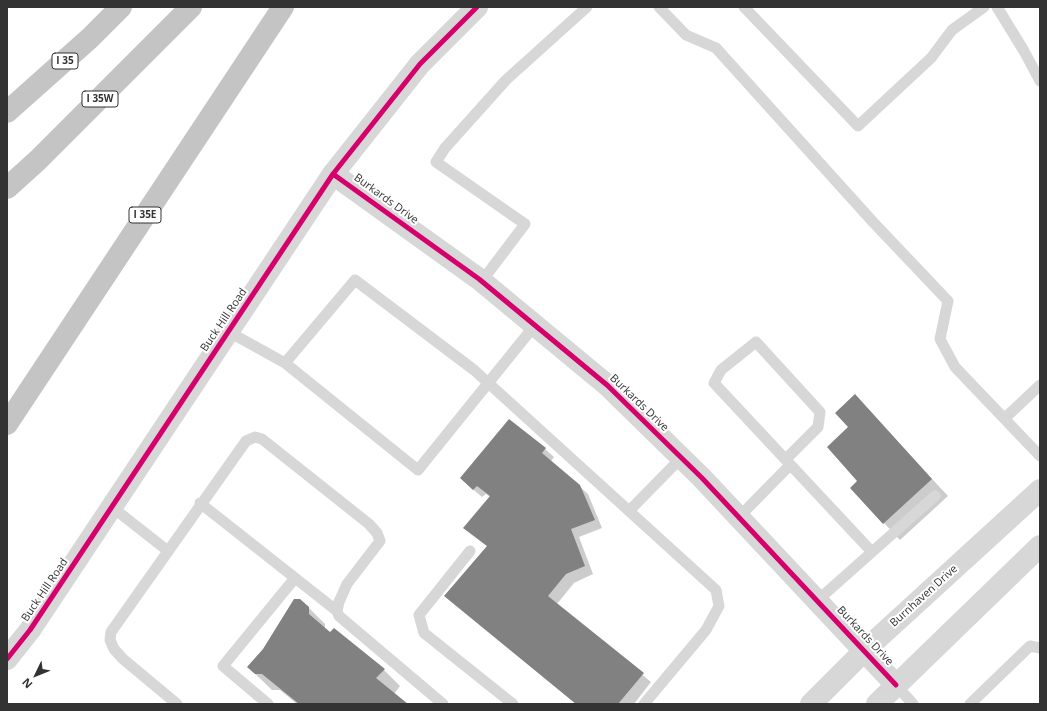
<!DOCTYPE html>
<style>
body{margin:0}
#map{position:relative;width:1047px;height:711px;overflow:hidden;background:#fff;font-family:"Open Sans",sans-serif}
canvas{display:block}
.frame{position:absolute;inset:0;border:8px solid #333;pointer-events:none}
.north{position:absolute;left:16px;top:655px;width:40px;height:40px;-webkit-text-stroke:3px #fff;paint-order:stroke;rotate:227deg;font-size:11px;font-weight:700;line-height:16px;text-align:center;color:#333}
.north::after{content:'';display:block;margin:auto;width:14px;height:18px;background:#333;clip-path:polygon(50% 0,100% 100%,50% 72%,0 100%)}
</style>
<div id="map">
<canvas width="1047" height="711"></canvas>
<div class="frame"></div>
<div class="north">N</div>
</div>
<script>
const g = document.querySelector('canvas').getContext('2d');
g.lineJoin = 'round';
function paint(path, color) {
  g.fillStyle = color;
  g.fill(path, 'evenodd');
}
function shape(rows) {
  const path = new Path2D();
  for (const r of rows) {
    path.moveTo(r[0], r[1]);
    for (let i = 2; i < r.length; i += 2) path.lineTo(r[i], r[i + 1]);
  }
  return path;
}
function stroke(path, color, width, dash) {
  g.strokeStyle = color;
  g.lineWidth = width;
  g.lineCap = dash ? 'butt' : 'round';
  g.setLineDash(dash || []);
  g.stroke(path);
}
function drawText(font, color, halo, rows, align = 'center') {
  g.font = font + ' "Open Sans",sans-serif';
  g.lineWidth = 4;
  g.setLineDash([]);
  g.textBaseline = 'middle';
  g.strokeStyle = halo;
  g.fillStyle = color;
  for (const [text, x, y, turn = 0] of rows) {
    g.save();
    g.translate(x, y);
    g.rotate((+turn || 0) * Math.PI / 180);
    g.textAlign = isNaN(turn) ? turn : align;
    if (halo) g.strokeText(text, 0, 0);
    g.fillText(text, 0, 0);
    g.restore();
  }
}
paint(shape([
 [855,396,948,496,900,540,851,488,859,481],
 [545,449,554,457,551,461,588,494,602,528,579,537,593,574,574,583,557,604,651,682,634,704,576,704,446,596,488,547,465,528,490,497,486,494,482,497,469,486],
 [309,608,325,624,325,629,384,670,400,686,394,694,407,704,297,704,280,690,272,690,248,667]
]), '#0003');
paint(shape([
 [855,394,932,479,883,524,850,488,857,481,827,447,848,427,835,413],
 [509,419,546,448,542,453,580,485,595,520,571,529,585,566,566,574,548,596,644,673,618,704,576,704,444,596,487,546,463,528,490,496,477,486,473,490,460,478],
 [294,599,300,599,309,607,309,614,330,632,334,628,385,669,376,678,408,704,299,704,262,674,255,674,247,667,263,649]
]), '#818181');
stroke(shape([
 [659,7,686,35,716,48,873,222,948,301,940,339,955,367,1040,456],
 [744,7,858,126,931,58,952,30,984,7],
 [997,7,1024,51,1040,81],
 [482,281,525,224,436,162,445,148,506,80,587,7],
 [229,332,285,363,418,470,535,325],
 [285,363,355,280,474,370,716,590,719,606,706,630,644,704],
 [1005,418,1040,385],
 [786,459,818,427,820,412,756,342,721,370,714,383,872,552],
 [200,503,337,611],
 [112,507,168,551],
 [629,511,681,458],
 [739,517,790,465],
 [470,551,419,615,424,633,513,704],
 [818,600,935,496],
 [896,685,913,704],
 [177,704,123,659,114,649,110,640,111,632,246,441,255,437,262,439,369,524,377,533,380,541,347,584,339,602,337,611,339,616,443,704],
 [268,704,223,666,295,578],
 [970,704,1030,646,1040,648]
]), '#d7d7d7', 11);
stroke(shape([
 [333,174,479,279,607,385,702,478,896,685]
]), '#d7d7d7', 22);
stroke(shape([
 [7,659,30,630,333,174,420,64,477,7],
 [811,704,865,650,1040,490],
 [877,704,1040,546]
]), '#d7d7d7', 22);
stroke(shape([
 [7,112,90,38,121,7],
 [7,188,38,160,191,7],
 [7,424,283,7]
]), '#c4c4c4', 22);
stroke(shape([
 [333,174,479,279,607,385,702,478,896,685],
 [7,659,30,630,333,174,420,64,477,7]
]), '#d6006c', 5);
for (const [x, y, w] of [
 [65,61,26],
 [100,99,36],
 [145,215,32]
]) {
  const box = new Path2D();
  box.roundRect(x - w / 2, y - 8, w, 16, 3);
  g.fillStyle = '#fff';
  g.fill(box);
  stroke(box, '#333', 1);
}
drawText('bold 10px', '#333', null, [
 ["I 35",65,61],
 ["I 35W",100,99],
 ["I 35E",145,215]
]);
drawText('11px', '#333', '#fff', [
 ["Burkards Drive",386,199,36],
 ["Buck Hill Road",224,320,-56],
 ["Burkards Drive",639,403,44],
 ["Buck Hill Road",45,590,-56],
 ["Burnhaven Drive",924,596,-42],
 ["Burkards Drive",865,636,47]
]);
</script>
